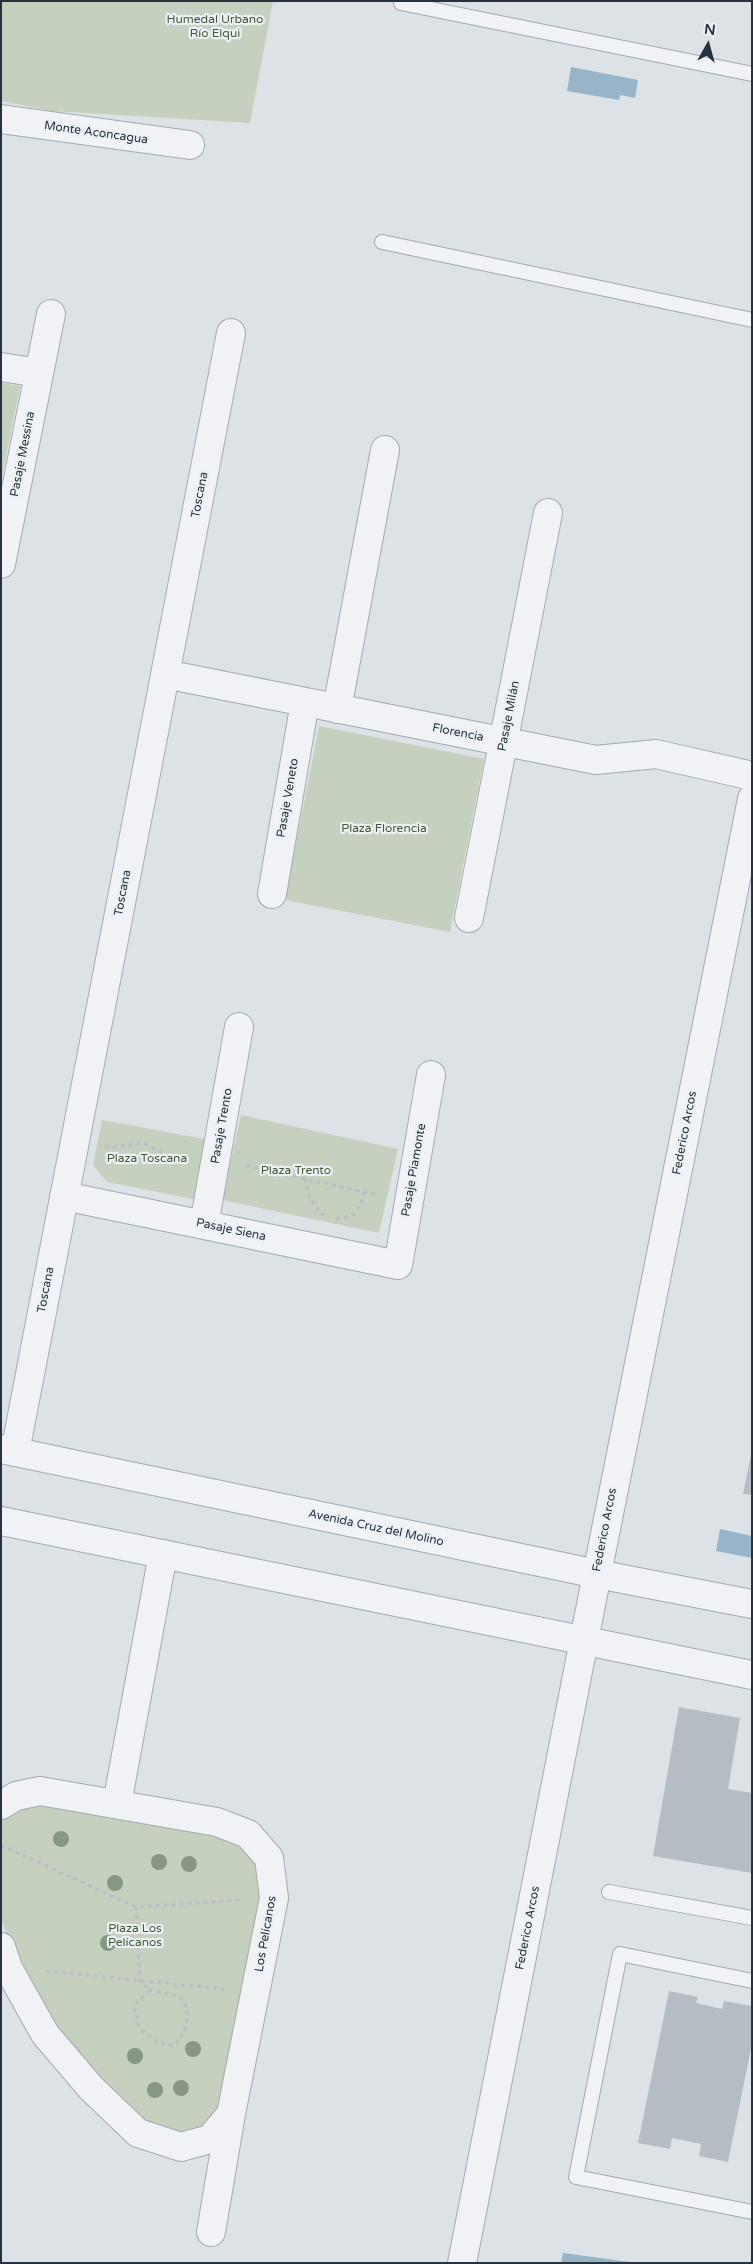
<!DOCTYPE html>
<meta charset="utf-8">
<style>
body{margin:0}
#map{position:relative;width:753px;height:2264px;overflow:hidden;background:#dde2e7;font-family:"Varela Round",sans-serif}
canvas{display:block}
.frame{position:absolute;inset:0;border:2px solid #26323e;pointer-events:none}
.north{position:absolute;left:683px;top:20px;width:50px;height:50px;-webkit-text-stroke:4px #ecf1f5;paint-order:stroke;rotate:7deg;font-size:14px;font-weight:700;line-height:20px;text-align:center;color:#26323e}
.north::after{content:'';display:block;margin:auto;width:18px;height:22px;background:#26323e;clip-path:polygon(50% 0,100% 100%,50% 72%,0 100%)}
</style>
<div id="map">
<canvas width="753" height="2264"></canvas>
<div class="frame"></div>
<div class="north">N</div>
</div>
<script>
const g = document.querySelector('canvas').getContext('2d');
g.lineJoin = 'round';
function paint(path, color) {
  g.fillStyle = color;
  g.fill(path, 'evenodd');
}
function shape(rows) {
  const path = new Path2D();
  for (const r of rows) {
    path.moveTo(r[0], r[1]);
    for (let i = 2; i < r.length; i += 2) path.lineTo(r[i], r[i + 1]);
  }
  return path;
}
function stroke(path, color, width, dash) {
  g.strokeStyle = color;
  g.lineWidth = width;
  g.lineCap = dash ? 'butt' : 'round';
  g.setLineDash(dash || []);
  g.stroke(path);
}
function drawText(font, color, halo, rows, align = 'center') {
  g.font = font + ' "Varela Round",sans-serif';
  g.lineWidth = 4.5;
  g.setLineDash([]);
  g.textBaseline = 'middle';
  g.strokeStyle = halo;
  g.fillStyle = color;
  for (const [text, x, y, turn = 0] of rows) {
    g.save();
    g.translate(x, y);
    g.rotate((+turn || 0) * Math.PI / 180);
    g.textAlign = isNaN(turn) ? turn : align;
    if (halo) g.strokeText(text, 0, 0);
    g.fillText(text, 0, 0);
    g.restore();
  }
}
paint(shape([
 [1,1,273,1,250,123,52,111,1,101],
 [1,383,20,386,1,481],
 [319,726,484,759,450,932,285,900],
 [241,1115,398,1149,379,1233,222,1200],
 [102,1120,215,1141,203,1201,107,1182,93,1165],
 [40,1800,243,1841,260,1862,265,1897,223,2111,205,2131,181,2137,143,2125,52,2028,18,1970,1,1918,1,1816]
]), '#c5d1be');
paint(shape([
 [571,67,638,80,635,98,620,95,619,100,567,91],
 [720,1529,752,1536,752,1558,716,1551],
 [563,2253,630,2262,630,2263,561,2263]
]), '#97b4c8');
paint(shape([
 [751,1455,752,1455,752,1495,743,1494],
 [679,1707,740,1718,728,1789,752,1793,752,1873,653,1856],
 [669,1991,698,1997,696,2003,722,2009,724,2001,752,2006,752,2044,728,2162,699,2156,701,2144,672,2138,670,2149,638,2143]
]), '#b4bcc4');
const service = shape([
 [401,3,752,74],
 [382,242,752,320],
 [609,1892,752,1918],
 [752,1981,620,1954,576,2177,752,2212]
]);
const minor = shape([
 [1,119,190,145],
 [1,367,39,373],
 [1,564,51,314],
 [165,674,596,760,656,754,752,776],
 [337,709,385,450],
 [272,894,305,702],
 [469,918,548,513],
 [64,1196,398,1265,431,1075],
 [204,1225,239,1027],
 [15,1452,231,333],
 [117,1804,163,1554],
 [1,1805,16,1796,40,1791,217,1822,248,1834,269,1858,274,1898,231,2114,210,2139,181,2147,138,2133,91,2088,45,2034,8,1968,1,1947],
 [211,2232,231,2114],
 [462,2263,597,1574,752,799]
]);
const tertiary = shape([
 [1,1449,597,1574,752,1604],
 [1,1521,752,1675]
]);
stroke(service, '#a2aab1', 16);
stroke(minor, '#a2aab1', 30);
stroke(tertiary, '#a2aab1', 30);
stroke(shape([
 [105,1146,114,1147,143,1143,170,1157,185,1154],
 [246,1166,379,1195],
 [305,1178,310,1198,321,1214,330,1217],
 [336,1219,353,1215,361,1204,364,1192],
 [1,1845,136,1907,242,1900],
 [136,1907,140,1981,150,1990,134,2005,139,2028,157,2042,174,2046,184,2032,188,2017,185,2002,176,1996,150,1990],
 [46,1971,224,1989]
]), '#bbc0c5', 3, [4, 4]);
stroke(service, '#f0f2f5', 14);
stroke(minor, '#f0f2f5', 28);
stroke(tertiary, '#f0f2f5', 28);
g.fillStyle = '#869785';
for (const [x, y] of [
 [61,1839],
 [159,1862],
 [189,1864],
 [115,1883],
 [108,1943],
 [193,2049],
 [135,2056],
 [181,2088],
 [155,2090]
]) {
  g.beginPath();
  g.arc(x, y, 8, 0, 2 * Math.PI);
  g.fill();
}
drawText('12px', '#3f5a34', '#ecf1f5', [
 ["Humedal Urbano",215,20],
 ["Río Elqui",215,34],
 ["Plaza Florencia",384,829],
 ["Plaza Toscana",147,1159],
 ["Plaza Trento",296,1171],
 ["Plaza Los",135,1929],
 ["Pelícanos",135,1943]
]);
drawText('12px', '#26323e', '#ecf1f5', [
 ["Monte Aconcagua",96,133,8],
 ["Pasaje Messina",23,454,-79],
 ["Toscana",200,495,-79],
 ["Pasaje Milán",509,716,-79],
 ["Florencia",458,733,11],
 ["Pasaje Veneto",288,798,-80],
 ["Toscana",123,893,-79],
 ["Pasaje Trento",222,1126,-80],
 ["Federico Arcos",685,1133,-79],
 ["Pasaje Piamonte",414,1170,-80],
 ["Pasaje Siena",231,1230,12],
 ["Toscana",46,1290,-79],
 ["Avenida Cruz del Molino",376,1528,12],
 ["Federico Arcos",605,1530,-79],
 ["Federico Arcos",528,1928,-79],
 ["Los Pelícanos",266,1934,-80]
]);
</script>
